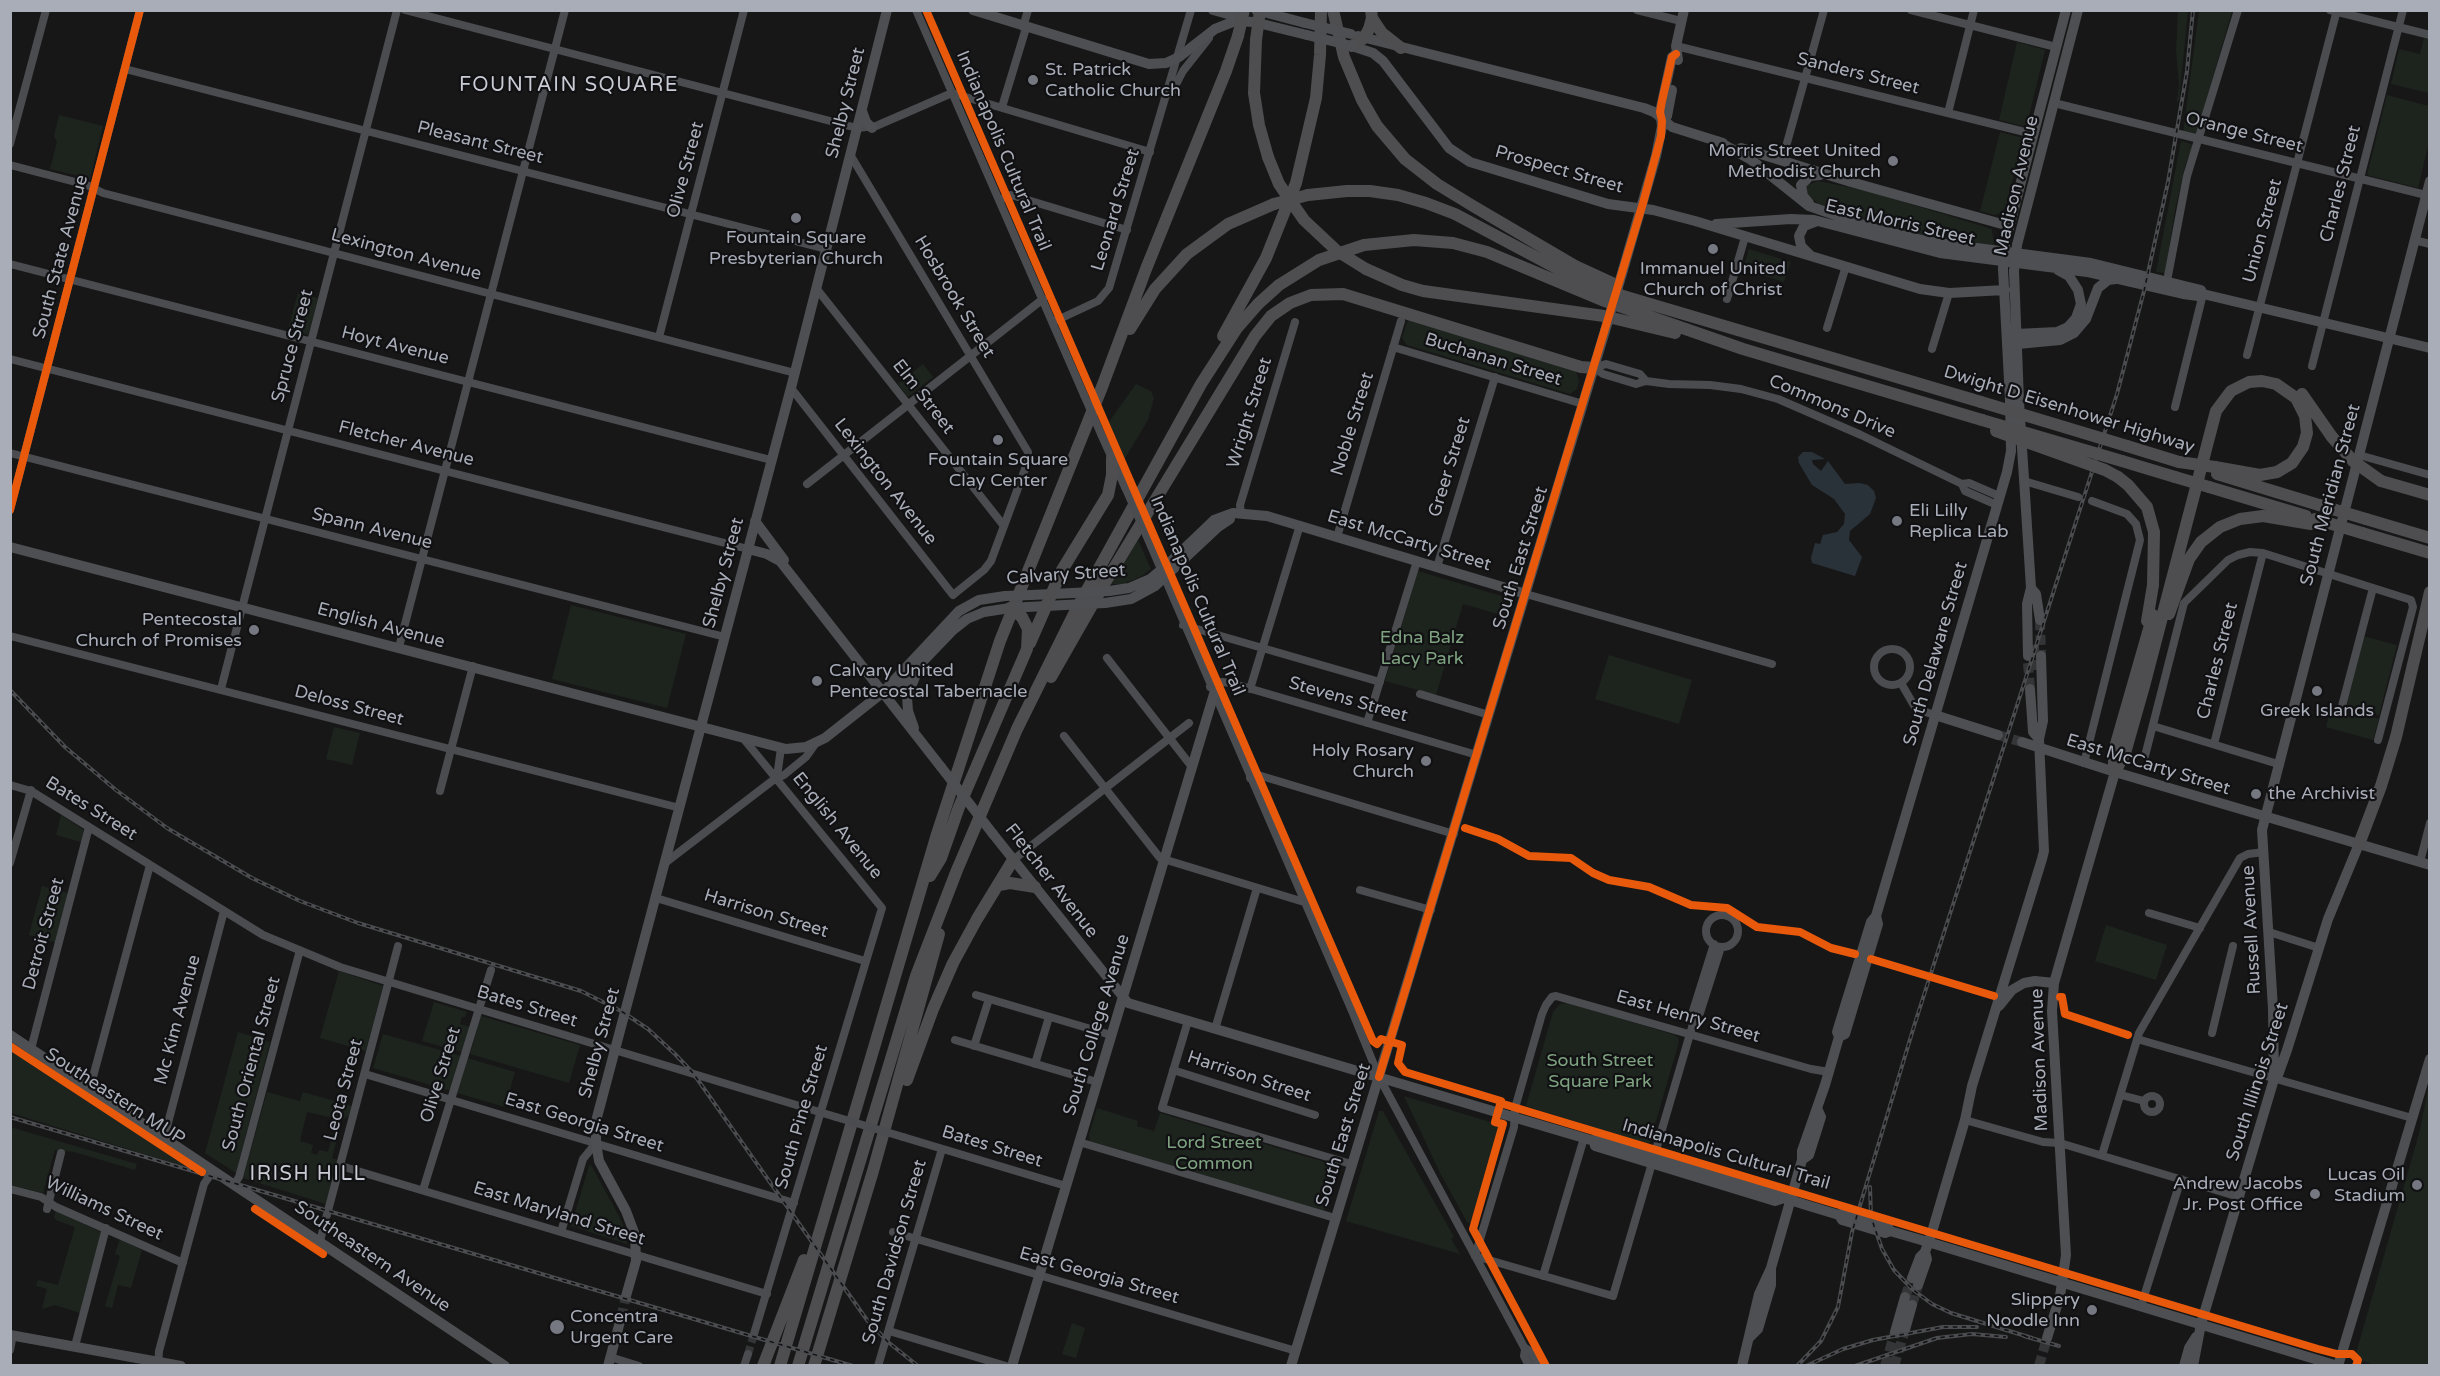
<!DOCTYPE html>
<style>
body{margin:0}
#map{position:relative;width:2440px;height:1376px;overflow:hidden;background:#171717;font-family:"Varela Round",sans-serif}
canvas{display:block}
.frame{position:absolute;inset:0;border:12px solid #a8adb8;pointer-events:none}
</style>
<div id="map">
<canvas width="2440" height="1376"></canvas>
<div class="frame"></div>
</div>
<script>
const g = document.querySelector('canvas').getContext('2d');
g.lineJoin = 'round';
function paint(path, color) {
  g.fillStyle = color;
  g.fill(path, 'evenodd');
}
function shape(rows) {
  const path = new Path2D();
  for (const r of rows) {
    if (r.length === 3) {
      path.moveTo(r[0] + r[2], r[1]);
      path.arc(r[0], r[1], r[2], 0, 2 * Math.PI);
      continue;
    }
    path.moveTo(r[0], r[1]);
    for (let i = 2; i < r.length; i += 2) path.lineTo(r[i], r[i + 1]);
  }
  return path;
}
function stroke(path, color, width, dash) {
  g.strokeStyle = color;
  g.lineWidth = width;
  g.lineCap = dash ? 'butt' : 'round';
  g.setLineDash(dash || []);
  g.stroke(path);
}
function drawText(font, color, halo, rows, align = 'center') {
  g.font = font + ' "Varela Round",sans-serif';
  g.lineWidth = 4.5;
  g.setLineDash([]);
  g.textBaseline = 'middle';
  g.strokeStyle = halo;
  g.fillStyle = color;
  for (const [text, x, y, turn = 0] of rows) {
    g.save();
    g.translate(x, y);
    g.rotate((+turn || 0) * Math.PI / 180);
    g.textAlign = isNaN(turn) ? turn : align;
    if (halo) g.strokeText(text, 0, 0);
    g.fillText(text, 0, 0);
    g.restore();
  }
}
paint(shape([
 [2178,11,2188,11,2179,101,2177,101,2179,85,2176,50],
 [2199,11,2232,11,2196,136,2183,133],
 [2424,38,2429,39,2429,93,2391,84,2399,49,2420,54],
 [2017,42,2045,50,2027,124,2023,126,1999,120],
 [2387,95,2429,106,2429,142,2418,188,2367,175],
 [59,115,103,126,90,179,50,169,57,142,54,136],
 [2000,132,2023,138,2006,206,1999,214,1994,215,1980,211],
 [2181,141,2193,145,2185,166,2175,210,2165,273,2156,272],
 [1818,181,1868,191,1992,229,1994,246,1903,232,1859,220,1820,205,1808,195,1806,189,1808,185],
 [1749,249,1791,262,1784,282,1743,269],
 [298,293,318,298,308,335,288,329],
 [1409,317,1576,370,1579,381,1577,389,1570,394,1407,345,1402,338],
 [923,364,933,377,908,397,898,384],
 [1136,384,1151,391,1154,398,1148,420,1124,460,1108,423],
 [1138,540,1151,569,1140,577,1123,584,1111,584],
 [1418,571,1511,599,1505,616,1463,604,1436,695,1385,681],
 [571,605,686,634,667,708,552,679],
 [2363,636,2397,645,2379,715,2345,706],
 [1609,655,1692,680,1679,724,1595,699],
 [2341,708,2379,719,2373,740,2326,727,2329,715,2338,718],
 [334,727,360,733,352,765,326,759],
 [61,815,84,830,81,842,56,835],
 [42,886,68,893,55,942,29,935],
 [2106,925,2167,945,2156,980,2095,961],
 [339,971,383,986,366,1051,320,1038],
 [434,1002,467,1012,465,1017,462,1017,460,1024,470,1027,462,1052,422,1041],
 [1568,1003,1675,1035,1678,1038,1679,1042,1649,1145,1526,1106,1553,1012,1560,1004],
 [481,1016,580,1045,569,1083,470,1054],
 [238,1032,270,1042,236,1173,205,1153],
 [383,1034,461,1056,451,1091,373,1068],
 [10,1047,11,1047,196,1170,11,1113],
 [467,1058,515,1072,505,1107,457,1093],
 [2429,1083,2429,1365,2375,1365,2358,1360,2356,1353,2420,1130],
 [267,1092,300,1101,303,1092,352,1106,349,1116,342,1120,307,1112,300,1141,313,1145,311,1153,317,1155,319,1150,328,1152,334,1129,340,1127,332,1158,338,1160,326,1204,243,1178],
 [1404,1096,1500,1125,1471,1223,1467,1222,1440,1173],
 [1097,1108,1138,1121,1137,1126,1154,1131,1160,1113,1338,1166,1324,1211,1090,1141,1089,1135],
 [1379,1111,1383,1111,1454,1237,1451,1239,1460,1254,1346,1221],
 [10,1127,137,1164,135,1170,74,1152,55,1150,43,1193,11,1185],
 [591,1165,619,1216,626,1232,627,1244,571,1226,589,1166],
 [56,1211,101,1232,80,1313,55,1305,42,1309,47,1289,36,1286,38,1280,58,1285,75,1227,56,1220,54,1217],
 [120,1239,142,1250,131,1288,118,1285,112,1308,105,1306,120,1256,115,1254],
 [1072,1323,1085,1328,1076,1358,1062,1354]
]), '#1d241e');
paint(shape([
 [1803,452,1812,452,1825,459,1812,460,1813,464,1821,471,1828,461,1845,484,1860,483,1868,485,1874,491,1876,498,1870,514,1850,531,1849,540,1862,557,1855,576,1812,563,1811,558,1815,543,1820,544,1823,535,1837,532,1844,524,1845,514,1834,499,1812,485,1799,463,1798,457]
]), '#2a3239');
stroke(shape([
 [748,1354,754,1334]
]), '#343537', 8, [8, 4]);
stroke(shape([
 [2040,620,2041,656],
 [2034,645,2035,672],
 [2028,663,2030,689],
 [1998,735,2022,742],
 [1905,1297,1912,1278],
 [1912,1305,1918,1285],
 [621,1318,626,1296],
 [1885,1366,1895,1332],
 [1894,1366,1905,1330],
 [2039,1366,2047,1338]
]), '#343537', 10, [10, 5]);
stroke(shape([
 [405,10,857,128,876,126,952,93,1150,152],
 [916,10,1084,395],
 [1637,10,1681,21],
 [1911,10,2056,47],
 [2330,10,2430,35],
 [1023,27,1028,10],
 [1676,46,2033,134],
 [125,69,826,249],
 [1171,94,1183,71,1209,38],
 [2054,103,2426,195],
 [1002,107,1026,28],
 [1948,113,1974,10],
 [10,144,46,10],
 [1782,161,1824,10],
 [10,165,87,185,103,193,795,373],
 [1000,200,1011,195,1127,230],
 [2414,240,2430,244],
 [10,264,771,460],
 [2167,281,2187,176,2238,10],
 [816,288,1004,526],
 [1727,299,1745,237],
 [1053,322,1098,301,1109,288,1191,10],
 [1827,328,1846,266],
 [659,337,744,10],
 [1393,347,1583,404],
 [1932,349,1949,293],
 [2247,355,2337,10],
 [10,359,748,549],
 [2312,366,2403,10],
 [1594,368,1603,374,1636,384,1646,381,1669,384,1710,385,1741,389,1778,399,1861,435,1962,484,1965,491,1997,505],
 [1594,368,1606,364,1640,374,1646,381],
 [791,388,953,595,984,570,991,561,1028,461,1028,452,851,156],
 [2175,407,2203,294],
 [1101,434,1125,487],
 [10,453,725,637],
 [2359,455,2430,475],
 [2024,481,2078,497],
 [807,484,1043,299],
 [1962,484,1969,483,1999,496],
 [10,510,140,10],
 [1241,514,1240,505,1295,322],
 [1144,530,1352,1011,1379,1077,1524,1347,1531,1352,1538,1366],
 [1337,537,1401,321],
 [1437,567,1495,377],
 [1526,594,1772,664],
 [1183,625,1380,682],
 [10,636,680,808],
 [399,647,565,10],
 [1892,667,18],
 [1107,658,1192,767],
 [1901,683,1916,709,1935,715],
 [1210,687,1222,682,1231,683,1477,755],
 [221,689,397,10],
 [1250,689,1300,525],
 [1420,694,1489,715],
 [2342,706,2373,588],
 [1367,723,1417,561],
 [2153,726,2278,764],
 [1064,736,1160,858,1304,902],
 [743,738,882,908,754,1334],
 [2214,744,2263,553],
 [2145,756,2184,603,2228,560,2238,555,2250,552,2263,553,2411,600,2413,607,2378,740],
 [2084,763,2140,540,2136,524,2127,514,2092,501],
 [777,777,781,748],
 [1250,778,1258,775,1454,834],
 [10,785,31,791,263,935,340,967,836,1117],
 [440,791,473,666],
 [1013,860,1189,723],
 [2420,862,2430,823],
 [10,863,31,790],
 [665,863,772,781,784,775,806,757,816,743],
 [1360,890,1431,910],
 [656,898,865,961],
 [2149,913,2200,928],
 [1722,931,16],
 [2269,932,2319,948],
 [976,995,1111,1035],
 [1695,1017,1700,1013,1721,947],
 [1188,1021,1162,1108,1351,1164],
 [1215,1029,1257,888],
 [2212,1033,2233,946],
 [2137,1039,2412,1118],
 [955,1040,1097,1082],
 [974,1046,989,999],
 [31,1049,89,827],
 [1035,1064,1049,1017],
 [1173,1070,1315,1115],
 [365,1074,794,1203],
 [90,1088,150,865],
 [2121,1095,2144,1101],
 [2152,1104,8],
 [1965,1120,2043,1142,2060,1143,2239,1197],
 [903,1137,1066,1186],
 [164,1138,224,911],
 [1079,1142,1335,1218],
 [2102,1155,2139,1033,2240,858,2248,854,2264,852],
 [341,1166,767,1294],
 [234,1185,239,1177,300,950],
 [10,1189,41,1197,56,1207,183,1263],
 [423,1190,491,970],
 [47,1209,61,1153],
 [561,1232,583,1159,596,1143],
 [893,1232,1296,1351],
 [320,1241,398,946],
 [1475,1256,1514,1127,1515,1108,1542,1014,1546,1005,1552,997,1556,996,1811,1069,1829,1072],
 [1475,1256,1613,1296,1695,1017,1693,1011,1714,944],
 [1543,1276,1584,1138],
 [2141,1306,2181,1179],
 [889,1331,1006,1366],
 [75,1346,106,1228],
 [10,1350,13,1335],
 [1525,1350,1524,1356,1529,1366],
 [610,1357,639,1366],
 [158,1366,159,1351,204,1184,213,1171],
 [744,1366,748,1354],
 [878,1366,942,1149]
]), '#4b4c50', 8);
stroke(shape([
 [973,10,1149,64,1166,63,1179,57,1215,29,1235,21,1254,22,1307,35],
 [1213,10,1242,18],
 [1256,10,1305,23],
 [1358,36,1644,108,1654,112,1672,127,1723,143],
 [1352,46,1373,53,1383,61,1449,148,1470,162,1608,204,1653,210,1695,221,1920,289,1949,293,2005,290],
 [1678,60,1676,46,1684,10],
 [862,111,866,122,872,128],
 [1662,121,1667,116,1672,90],
 [1717,141,1750,159,1809,206,1875,229,1931,242,2091,263,2201,290,2203,294,2430,348],
 [1741,148,1851,182,2009,226],
 [1809,203,1803,196,1801,185,1810,176,1820,175],
 [1716,224,1791,219,1814,220,1940,253,2087,272,2183,294,2198,296,2203,294],
 [2005,243,2066,10],
 [2017,245,2078,10],
 [1810,255,1801,246,1799,236,1804,226,1817,221],
 [1623,270,1656,156,1662,126,1660,112,1672,57,1676,54],
 [2014,271,2019,401,2031,588,2027,604,2028,656],
 [2016,334,2057,332,2068,327,2076,318,2081,304,2078,290,2069,276,2058,270],
 [2018,344,2060,340,2074,333,2086,319,2098,288,2108,280,2116,279],
 [755,521,784,560],
 [10,547,786,749,806,747,825,738,882,693,903,682,953,630,967,619,984,612,1010,608],
 [748,549,767,554,780,561,941,767],
 [2031,588,2036,594,2040,620],
 [1109,591,1129,588,1150,579,1167,565,1214,520,1233,513,1267,516,1526,594],
 [1031,595,1073,593],
 [1105,603,1131,599,1155,586,1218,527,1230,519],
 [1027,607,1065,605],
 [2030,689,2033,732,2039,739],
 [884,691,959,611,979,600,1005,596],
 [1935,715,1998,735],
 [914,728,908,711,907,697,917,672],
 [2022,742,2115,772,2430,865],
 [993,834,1128,1003,1594,1141,1597,1138,1645,1152,1778,1193,1784,1198,1806,1205,1839,1215,1845,1212,1887,1225,1890,1231],
 [1999,1006,2012,990,2024,983,2035,981,2054,983],
 [10,1035,505,1366],
 [1839,1037,1845,1034,1878,924,1876,916],
 [2274,1079,2273,1009,2262,830,2430,181],
 [1594,1141,1595,1146,1775,1201,1784,1198],
 [1802,1160,1809,1155,1821,1117,1817,1108],
 [1839,1215,1842,1220,1885,1233,1890,1231,1928,1242,2338,1366,2430,1059],
 [1912,1278,1920,1257,1925,1252,1932,1232,1965,1120,1972,1086,2042,859,2044,851,2039,739,2043,721,2041,656],
 [1918,1285,1927,1259,1925,1252],
 [626,1296,636,1261,635,1235,626,1211,599,1161,596,1143,596,1121,792,384,887,10],
 [1905,1330,1912,1305],
 [1895,1332,1905,1297],
 [10,1335,181,1366],
 [1749,1338,1758,1329,1771,1285,1771,1269],
 [2047,1338,2060,1296,2066,1255,2052,1011,2054,983,2115,772],
 [608,1366,621,1318],
 [1012,1366,1214,694],
 [1291,1366,1605,331],
 [1742,1366,1759,1294,1771,1268,1802,1160,1802,1151,1825,1085,1839,1037,1837,1032,1871,922,1876,916,2007,472,2011,451,2010,399,2003,269],
 [2184,1366,2189,1348,2196,1337],
 [2193,1366,2201,1324,2274,1079,2278,1075,2287,1050,2328,919,2359,844]
]), '#4d4f52', 10);
stroke(shape([
 [1333,10,1344,57,1362,100,1377,126,1405,159,1437,184,1473,206,1575,266,1612,283],
 [1371,10,1372,18,1382,33,1401,48],
 [1256,40,1254,93,1259,125,1268,157],
 [1352,46,1364,38,1369,29,1372,18],
 [1308,195,1347,191,1370,191,1398,195,1426,203,1455,214,1564,272,1623,296,1981,402],
 [1366,269,1402,285,1423,291,1604,316,1675,333],
 [1130,329,1155,289,1187,254,1228,224,1274,204],
 [1223,336,1266,258,1296,183,1316,98,1320,55,1321,10],
 [2302,394,2332,437],
 [2127,446,2179,462],
 [2122,461,2175,477],
 [2217,474,2319,505],
 [2118,477,2128,485,2147,507,2154,532,2153,585,2147,621],
 [2381,481,2430,495],
 [2209,487,2306,516],
 [2366,519,2430,538],
 [2362,533,2430,553],
 [2169,614,2189,559,2201,542,2220,527,2240,519,2263,516,2311,524],
 [1030,643,1062,570,1108,495,1112,475,1112,458],
 [1051,677,1103,586,1255,336,1271,316,1290,303,1311,295,1343,294,1581,367,1594,368],
 [2114,769,2114,751,2153,615],
 [2115,772,2125,753,2144,686,2216,411,2231,391,2249,382,2262,381,2276,384,2296,398,2305,416,2307,433,2303,447,2292,463,2277,472,2260,475,2215,467],
 [2359,844,2381,786,2396,737,2430,592],
 [930,876,941,858,959,807,1027,649,1028,629,1022,617],
 [999,885,1010,883,1035,887],
 [907,1080,933,1009,953,963,977,919,1013,860],
 [763,1366,804,1260],
 [780,1366,937,834,1000,641,1102,387,1146,269,1226,71,1238,36],
 [798,1366,916,976,957,870,1017,729,1076,610,1201,384,1237,328,1258,304,1279,285,1319,260,1364,245,1414,240,1453,243,1487,252,1602,300,1743,349,1982,420],
 [814,1366,873,1171,939,934]
]), '#4e4e51', 12);
const rail = shape([
 [10,690,65,747,116,790,167,828,252,878,300,901,358,923,581,991,621,1011,648,1029,675,1054,693,1073,867,1320,888,1342,918,1366],
 [10,1117,853,1366],
 [1870,1187,1871,1217,1882,1249,1894,1270,1912,1289,1932,1304,1951,1313,2032,1338],
 [2024,1336,2059,1346],
 [1797,1366,1821,1341,1838,1307,1852,1232,1915,1023,2117,394,2144,291,2168,182,2187,71,2193,10],
 [1806,1366,1843,1349,1873,1340,1943,1327,1977,1327],
 [1855,1366,1937,1338,1972,1334,2006,1337]
]);
stroke(rail, '#4b4c4f', 4);
stroke(rail, '#111113', 1.5, [4.5]);
stroke(shape([
 [1084,395,1101,434],
 [1125,487,1144,530],
 [836,1117,903,1137]
]), '#4b4c50', 8);
stroke(shape([
 [1305,23,1351,34],
 [1307,35,1352,46],
 [2003,269,2005,243],
 [2014,271,2017,245],
 [1605,331,1623,270],
 [1073,593,1109,591],
 [1005,596,1031,595],
 [1065,605,1105,603],
 [1010,608,1027,607],
 [941,767,993,834]
]), '#4d4f52', 10);
stroke(shape([
 [1238,36,1244,10],
 [1256,40,1260,10],
 [1268,157,1279,184,1304,220,1337,251,1366,269],
 [1274,204,1308,195],
 [1981,402,2127,446],
 [1982,420,2122,461],
 [1996,431,2105,470,2118,477],
 [2332,437,2353,461,2381,481],
 [2179,462,2215,467],
 [2175,477,2209,487],
 [2319,505,2366,519],
 [2315,519,2362,533],
 [1010,608,1022,617]
]), '#4e4e51', 12);
stroke(shape([
 [926,10,1373,1041,1377,1044,1381,1039,1402,1045,1398,1063,1405,1072,1501,1101,1495,1122,1503,1124,1473,1229,1546,1366],
 [10,510,140,10],
 [1465,828,1498,839,1529,856,1571,858,1593,873,1609,880,1649,887,1691,905,1727,908,1757,927,1800,932,1831,948,1855,954],
 [1871,959,1994,996],
 [2060,997,2062,997,2065,1014,2128,1035],
 [10,1046,202,1172],
 [1379,1077,1643,203,1661,136,1662,121,1660,112,1662,101,1672,57,1676,54],
 [1500,1103,2318,1349,2337,1354,2352,1354,2358,1360,2356,1366],
 [255,1209,323,1254]
]), '#e8590c', 8);
for (const [x, y, r, color] of [
 [1033,80,6,"#757880"],
 [1893,161,6,"#757880"],
 [796,218,6,"#757880"],
 [1713,249,6,"#757880"],
 [998,440,6,"#757880"],
 [1897,521,6,"#757880"],
 [254,630,6,"#757880"],
 [817,681,6,"#757880"],
 [2317,691,6,"#757880"],
 [1426,761,6,"#757880"],
 [2256,794,6,"#757880"],
 [2417,1185,6,"#757880"],
 [2315,1194,6,"#757880"],
 [2092,1310,6,"#757880"],
 [557,1327,8,"#757880"]
]) {
  const dot = new Path2D();
  dot.arc(x, y, r, 0, 2 * Math.PI);
  g.fillStyle = color;
  g.fill(dot);
  stroke(dot, '#111113', 2);
}
drawText('18px', '#a8adb8', '#111113', [
 ["St. Patrick",1045,70,"left"],
 ["Catholic Church",1045,91,"left"],
 ["Morris Street United",1881,151],
 ["Methodist Church",1881,172],
 ["Fountain Square",796,238,"center"],
 ["Presbyterian Church",796,259,"center"],
 ["Immanuel United",1713,269,"center"],
 ["Church of Christ",1713,290,"center"],
 ["Fountain Square",998,460,"center"],
 ["Clay Center",998,481,"center"],
 ["Eli Lilly",1909,511,"left"],
 ["Replica Lab",1909,532,"left"],
 ["Pentecostal",242,620],
 ["Church of Promises",242,641],
 ["Calvary United",829,671,"left"],
 ["Pentecostal Tabernacle",829,692,"left"],
 ["Greek Islands",2317,711,"center"],
 ["Holy Rosary",1414,751],
 ["Church",1414,772],
 ["the Archivist",2268,794,"left"],
 ["Lucas Oil",2405,1175],
 ["Stadium",2405,1196],
 ["Andrew Jacobs",2303,1184],
 ["Jr. Post Office",2303,1205],
 ["Slippery",2080,1300],
 ["Noodle Inn",2080,1321],
 ["Concentra",570,1317,"left"],
 ["Urgent Care",570,1338,"left"]
], 'right');
drawText('18px', '#a8adb8', '#111113', [
 ["Sanders Street",1858,74,14],
 ["Shelby Street",846,103,-76],
 ["Orange Street",2244,133,14],
 ["Pleasant Street",480,143,14],
 ["Indianapolis Cultural Trail",1003,151,67],
 ["Olive Street",686,170,-75],
 ["Prospect Street",1559,170,16],
 ["Charles Street",2341,184,-76],
 ["Madison Avenue",2017,186,-77],
 ["Leonard Street",1116,210,-73],
 ["East Morris Street",1900,223,13],
 ["Union Street",2263,231,-75],
 ["Lexington Avenue",406,255,15],
 ["South State Avenue",61,257,-75],
 ["Hosbrook Street",954,297,59],
 ["Spruce Street",293,346,-75],
 ["Hoyt Avenue",395,346,14],
 ["Buchanan Street",1493,360,17],
 ["Elm Street",923,397,52],
 ["Commons Drive",1832,407,23],
 ["Dwight D Eisenhower Highway",2069,410,17],
 ["Wright Street",1250,413,-73],
 ["Noble Street",1353,424,-73],
 ["Fletcher Avenue",406,444,14],
 ["Greer Street",1450,467,-73],
 ["Lexington Avenue",885,482,52],
 ["South Meridian Street",2331,495,-75],
 ["Spann Avenue",372,529,14],
 ["East McCarty Street",1409,541,17],
 ["South East Street",1521,558,-73],
 ["Shelby Street",724,573,-75],
 ["Calvary Street",1066,575,-4],
 ["Indianapolis Cultural Trail",1197,596,67],
 ["English Avenue",381,626,15],
 ["South Delaware Street",1936,654,-74],
 ["Charles Street",2218,661,-76],
 ["Stevens Street",1348,700,16],
 ["Deloss Street",349,706,15],
 ["East McCarty Street",2148,765,17],
 ["Bates Street",91,809,32],
 ["English Avenue",837,826,51],
 ["Fletcher Avenue",1051,881,52],
 ["Harrison Street",766,914,17],
 ["Russell Avenue",2252,930,-93],
 ["Detroit Street",44,934,-75],
 ["Bates Street",527,1007,17],
 ["East Henry Street",1688,1017,16],
 ["Mc Kim Avenue",178,1020,-75],
 ["South College Avenue",1097,1025,-73],
 ["Shelby Street",600,1043,-75],
 ["Madison Avenue",2040,1060,-92],
 ["South Oriental Street",252,1064,-75],
 ["Olive Street",441,1075,-73],
 ["Harrison Street",1249,1077,18],
 ["South Illinois Street",2258,1082,-72],
 ["Leota Street",344,1090,-75],
 ["Southeastern MUP",115,1097,33],
 ["South Pine Street",802,1117,-74],
 ["East Georgia Street",584,1123,17],
 ["South East Street",1344,1135,-73],
 ["Bates Street",992,1147,17],
 ["Indianapolis Cultural Trail",1726,1155,16],
 ["Williams Street",104,1209,25],
 ["East Maryland Street",559,1214,17],
 ["South Davidson Street",895,1252,-74],
 ["Southeastern Avenue",372,1257,34],
 ["East Georgia Street",1099,1276,16]
]);
drawText('18px', '#7fa381', '#111113', [
 ["Edna Balz",1422,638],
 ["Lacy Park",1422,659],
 ["South Street",1600,1061],
 ["Square Park",1600,1082],
 ["Lord Street",1214,1143],
 ["Common",1214,1164]
]);
g.letterSpacing = '1.5px';
drawText('20px', '#c9ccd4', '#111113', [
 ["FOUNTAIN SQUARE",569,86],
 ["IRISH HILL",308,1175]
]);
g.letterSpacing = '0px';
</script>
